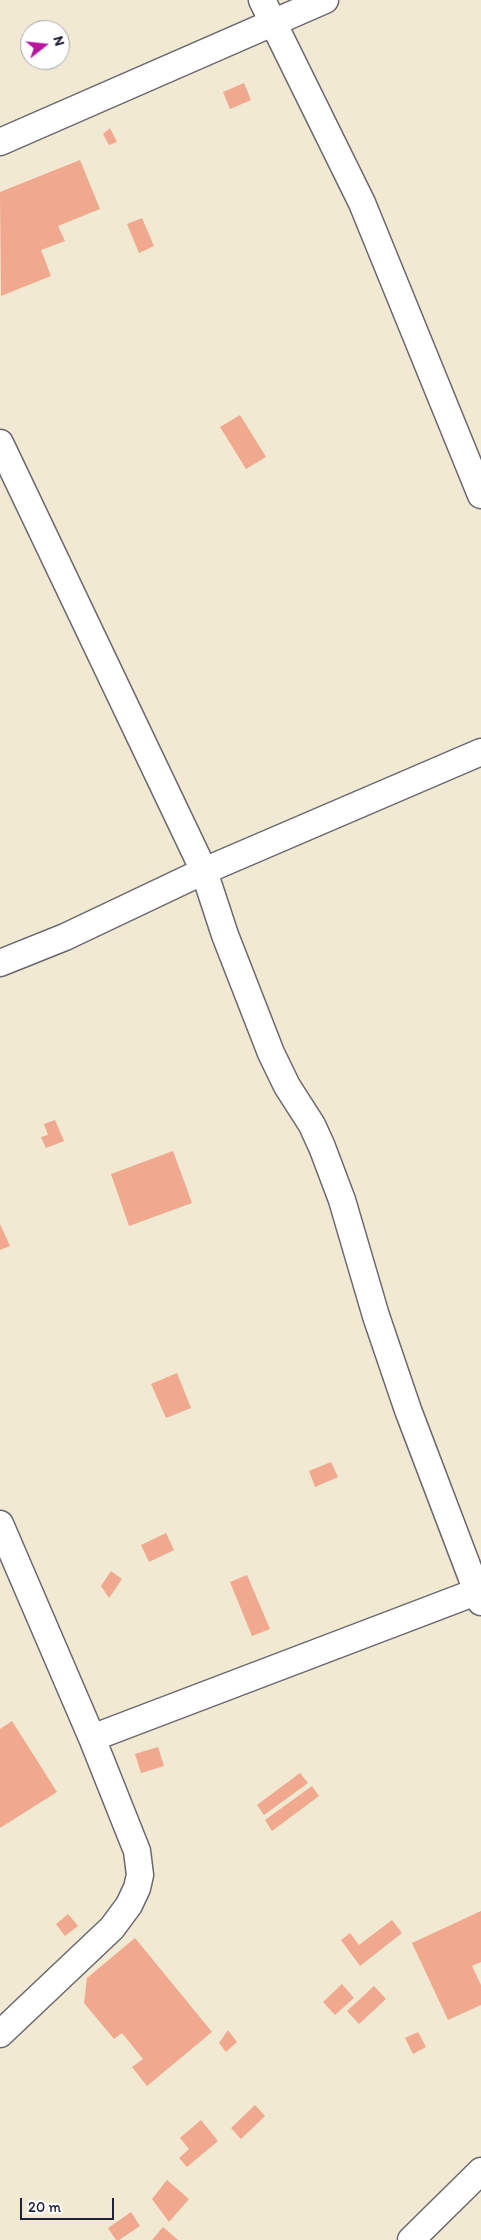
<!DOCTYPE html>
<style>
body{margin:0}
#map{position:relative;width:481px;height:2240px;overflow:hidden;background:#f1e9d1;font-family:Itim,sans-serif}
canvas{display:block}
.north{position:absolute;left:20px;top:20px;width:50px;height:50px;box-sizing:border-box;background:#fff;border:1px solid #a7a7b1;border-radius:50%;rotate:74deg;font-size:14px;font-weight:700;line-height:20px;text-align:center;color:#22223b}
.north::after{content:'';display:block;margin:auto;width:18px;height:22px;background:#b5179e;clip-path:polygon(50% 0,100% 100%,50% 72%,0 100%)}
.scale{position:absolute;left:20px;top:2198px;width:94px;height:22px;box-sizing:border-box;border:2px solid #22223b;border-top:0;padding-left:6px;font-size:15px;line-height:18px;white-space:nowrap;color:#22223b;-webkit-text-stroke:4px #fff;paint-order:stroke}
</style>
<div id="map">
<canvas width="481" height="2240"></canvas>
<div class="north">N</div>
<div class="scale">20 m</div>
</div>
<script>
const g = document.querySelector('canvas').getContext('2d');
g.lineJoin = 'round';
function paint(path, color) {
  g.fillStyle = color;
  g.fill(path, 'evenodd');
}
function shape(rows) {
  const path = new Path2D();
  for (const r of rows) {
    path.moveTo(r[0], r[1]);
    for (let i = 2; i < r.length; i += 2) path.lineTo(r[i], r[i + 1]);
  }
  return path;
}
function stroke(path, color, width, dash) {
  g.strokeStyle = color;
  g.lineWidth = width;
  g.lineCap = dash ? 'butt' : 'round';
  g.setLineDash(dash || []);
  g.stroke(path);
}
paint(shape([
 [244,83,251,100,230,109,223,92],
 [110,128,117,142,109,145,103,134],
 [80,160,100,209,58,226,65,241,41,250,51,276,1,296,0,192],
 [142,218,154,246,139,253,127,224],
 [240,415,266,457,246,469,220,427],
 [55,1120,64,1141,46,1148,41,1137,48,1135,44,1124],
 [173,1151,192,1203,129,1226,111,1174],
 [0,1224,10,1246,0,1250],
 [177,1373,191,1408,166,1418,151,1384],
 [331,1462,338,1477,315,1487,309,1471],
 [166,1533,174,1550,149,1562,141,1545],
 [111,1571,122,1579,109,1598,101,1586],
 [247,1575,270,1629,252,1636,230,1582],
 [12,1721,57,1792,0,1828,0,1729],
 [158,1747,164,1766,141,1773,135,1754],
 [300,1773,308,1783,264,1815,257,1805],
 [312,1786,319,1796,272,1831,265,1820],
 [481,1911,481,1962,472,1966,481,1985,481,2005,448,2020,412,1943],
 [68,1914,78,1926,65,1936,56,1924],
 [392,1920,402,1933,360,1966,341,1940,350,1933,359,1945],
 [135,1938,212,2032,147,2086,132,2067,143,2059,122,2033,114,2039,84,2003,87,1978],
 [342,1984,354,1998,335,2015,323,2002],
 [374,1986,386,1999,359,2024,347,2011],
 [228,2030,237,2042,226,2052,219,2043],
 [418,2032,426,2047,413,2054,405,2038],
 [255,2105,265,2116,241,2139,231,2128],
 [201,2120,218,2141,187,2167,179,2158,189,2149,180,2138],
 [167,2180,189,2199,169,2222,152,2199],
 [131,2212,140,2226,119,2240,116,2240,108,2228],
 [163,2227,178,2240,152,2240]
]), '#f0a88e');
const minor = shape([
 [262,0,362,203,481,495],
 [0,142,325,0],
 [0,443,204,871,225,935,271,1053,287,1086,312,1125,322,1147,342,1200,376,1316,408,1410,481,1602],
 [0,963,65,937,204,871,481,752],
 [0,1524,92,1738,137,1851,140,1875,137,1888,129,1905,112,1928,0,2034],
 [92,1738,481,1590],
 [411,2240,481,2171]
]);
stroke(minor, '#6a6870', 29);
stroke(minor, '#fff', 26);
</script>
